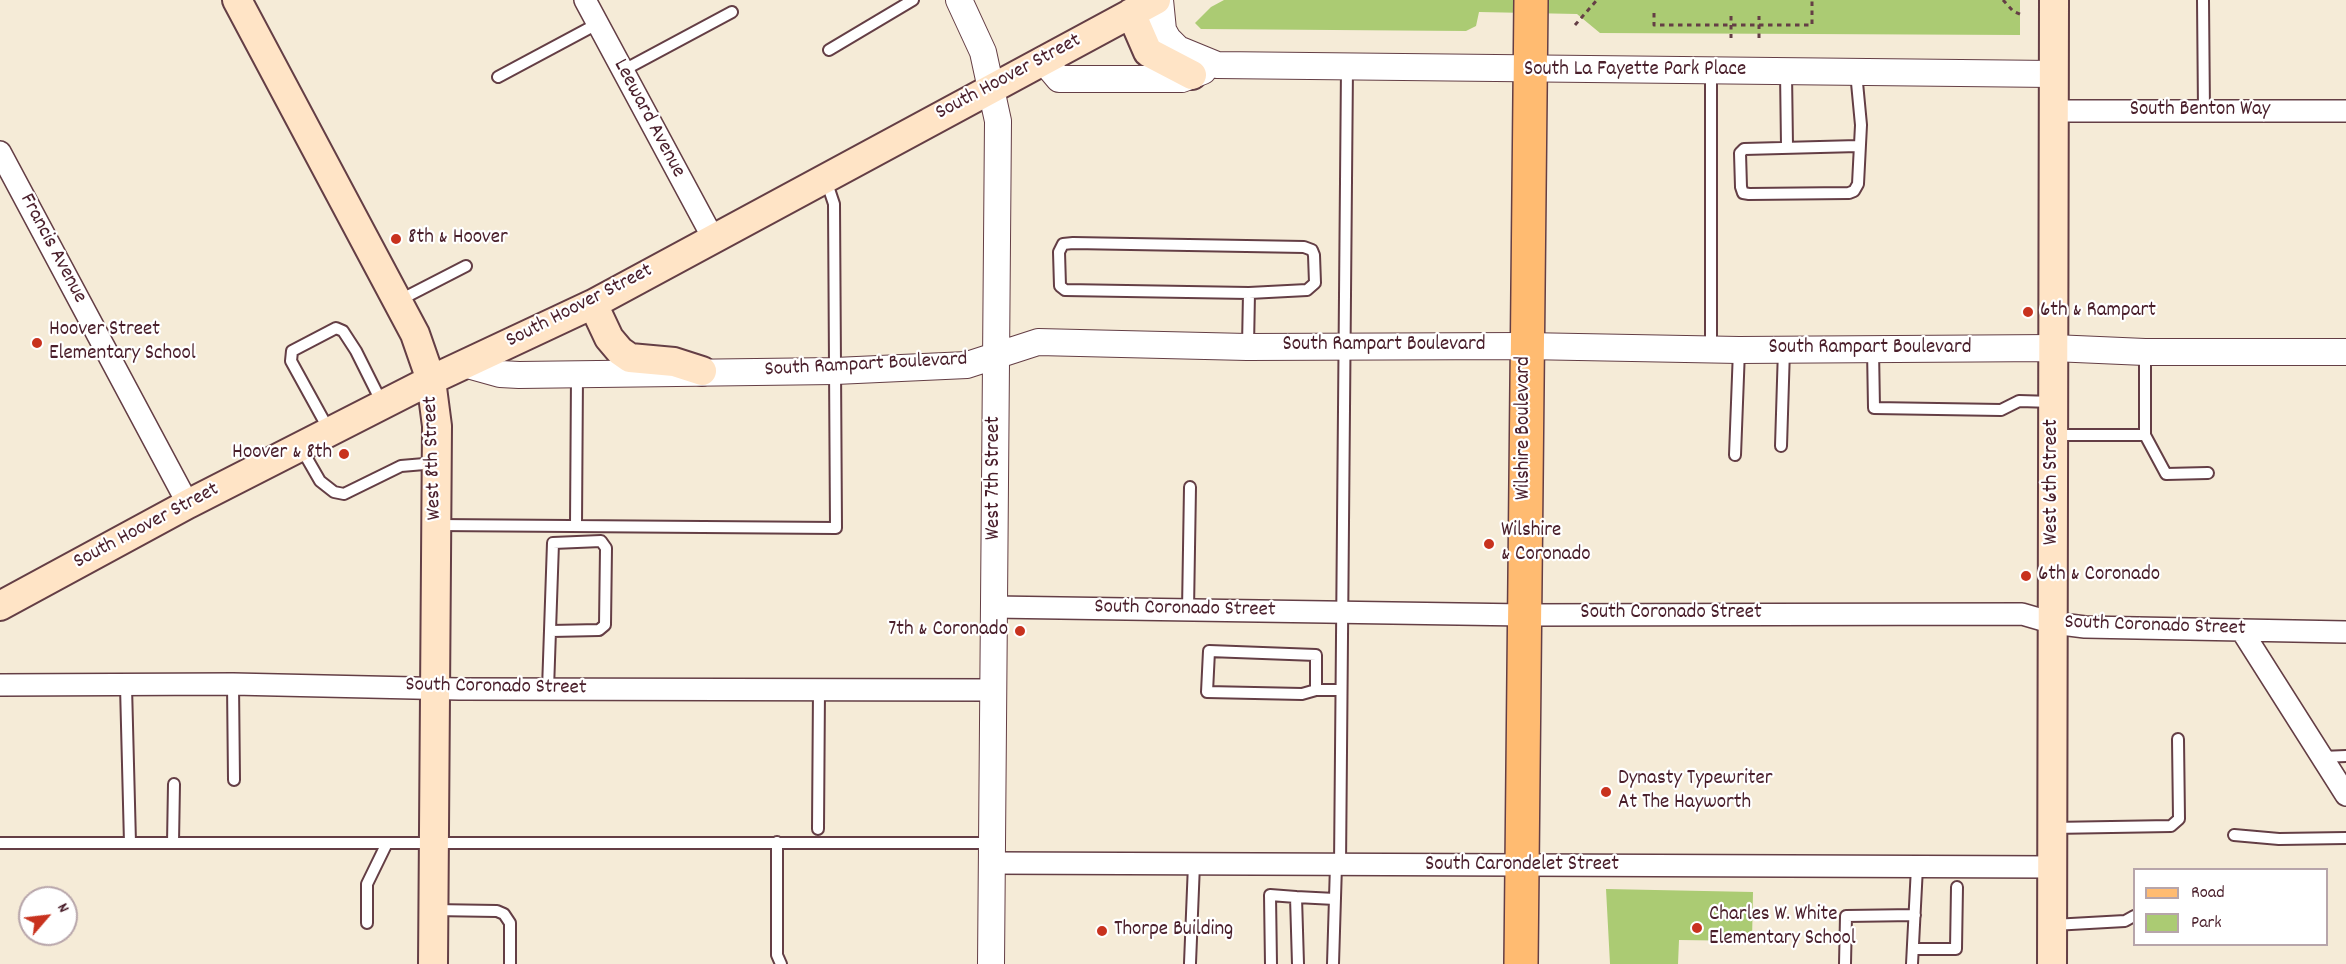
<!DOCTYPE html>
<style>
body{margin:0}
#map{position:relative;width:2346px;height:964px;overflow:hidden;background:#f5ebd7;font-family:Dekko,sans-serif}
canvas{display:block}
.legend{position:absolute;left:2133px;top:868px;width:195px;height:78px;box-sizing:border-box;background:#fff;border:2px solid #b7a5aa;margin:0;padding:8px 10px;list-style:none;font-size:18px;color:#4a1f2b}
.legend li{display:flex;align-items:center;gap:12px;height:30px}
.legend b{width:30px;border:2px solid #b7a5aa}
.north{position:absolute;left:18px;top:886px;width:60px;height:60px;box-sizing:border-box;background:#fff;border:2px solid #b7a5aa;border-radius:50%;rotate:62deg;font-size:16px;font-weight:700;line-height:24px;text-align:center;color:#4a1f2b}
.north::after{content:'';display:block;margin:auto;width:21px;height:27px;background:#c8321e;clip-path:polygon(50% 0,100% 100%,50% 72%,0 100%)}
</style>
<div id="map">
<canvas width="2346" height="964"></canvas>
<ul class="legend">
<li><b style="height:8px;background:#ffbb71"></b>Road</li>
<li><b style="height:16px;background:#abcb73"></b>Park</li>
</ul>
<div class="north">N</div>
</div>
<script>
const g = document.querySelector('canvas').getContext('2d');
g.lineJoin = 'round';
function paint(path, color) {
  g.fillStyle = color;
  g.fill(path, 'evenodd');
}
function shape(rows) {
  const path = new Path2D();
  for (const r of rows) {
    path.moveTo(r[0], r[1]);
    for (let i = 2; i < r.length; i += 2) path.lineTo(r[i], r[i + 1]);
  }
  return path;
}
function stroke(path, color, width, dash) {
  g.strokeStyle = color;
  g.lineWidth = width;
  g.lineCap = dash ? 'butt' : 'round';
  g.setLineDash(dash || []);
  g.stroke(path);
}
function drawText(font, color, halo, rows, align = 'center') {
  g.font = font + ' Dekko,sans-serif';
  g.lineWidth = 4.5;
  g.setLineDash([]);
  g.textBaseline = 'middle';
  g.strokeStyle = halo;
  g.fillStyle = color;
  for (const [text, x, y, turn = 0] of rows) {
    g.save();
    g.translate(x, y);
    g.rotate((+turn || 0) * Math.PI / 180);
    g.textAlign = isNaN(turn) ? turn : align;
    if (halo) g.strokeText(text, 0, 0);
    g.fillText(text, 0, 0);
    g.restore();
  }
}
paint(shape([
 [1224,0,2020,0,2020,35,1600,33,1577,14,1479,12,1476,26,1466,31,1201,29,1195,23,1211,7],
 [1606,889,1753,892,1752,941,1679,940,1678,964,1610,964]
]), '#abcb73');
const service = shape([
 [2203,0,2204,110],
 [829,50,913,0],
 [622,71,732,12],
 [1711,71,1711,349],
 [1786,72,1787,146],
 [1856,72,1861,125,1858,184,1854,191,1849,193,1749,194,1743,193,1741,187,1740,153,1744,149,1858,146],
 [498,77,597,24],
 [1073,243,1304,247,1312,250,1314,255,1315,283,1307,290,1249,293,1065,290,1060,286,1059,252,1063,244,1073,243],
 [398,301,466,266],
 [1248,346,1249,293],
 [1873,349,1874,408,2001,410,2019,401,2053,402],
 [2145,352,2145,435,2166,474,2208,473],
 [329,430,291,361,292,351,336,328,343,331,356,351,382,403],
 [2053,435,2145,435],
 [1781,446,1784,349],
 [301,448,320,481,334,492,344,494,401,466,436,463],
 [1735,455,1739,350],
 [437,525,836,528,834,204,826,180],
 [576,525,577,375],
 [1188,610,1190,487],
 [233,684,234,780],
 [126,686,130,843],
 [548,689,553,543,601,541,606,548,605,625,599,630,551,631],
 [1316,690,1316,655,1209,651,1207,692,1302,694,1316,690,1341,690],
 [2322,757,2346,756],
 [2052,828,2171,826,2179,819,2178,739],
 [818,829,819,689],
 [2234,835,2279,839,2346,838],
 [777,842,777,955,781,964],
 [0,843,992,843],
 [173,843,174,784],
 [1340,865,1347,67],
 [433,910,497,911,504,914,510,923,510,964],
 [367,923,367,884,387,843],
 [2053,925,2125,921,2134,916],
 [1913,949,1956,949,1957,887],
 [1190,963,1194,864],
 [1271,964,1270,895,1296,897],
 [1298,964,1296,897,1335,899],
 [1333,964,1336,865],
 [1845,964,1846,916,1915,915],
 [1912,964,1917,867]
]);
const minor = shape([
 [585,0,713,238],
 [2053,111,2346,111],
 [0,152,188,504],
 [994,607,1525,615,2022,614,2053,623,2085,627,2346,632],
 [2242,631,2346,795],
 [0,685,233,684,459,689,993,690],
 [992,863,2052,867]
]);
const tertiary = shape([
 [959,0,983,52,998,121,991,964],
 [1160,0,1163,30,1168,39,1178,49,1217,65,2053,74],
 [1043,60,1059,79,1182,79,1203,71],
 [464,364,500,374,519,375,835,371,967,365,1038,342,1247,347,1525,346,1739,350,2053,348,2145,352,2346,352]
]);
const secondary = shape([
 [237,0,415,334,431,380,437,426,433,964],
 [1131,13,1148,52,1192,75],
 [593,304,609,338,620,351,630,358,674,362,702,371],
 [0,606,188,504,431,380,593,304,1156,0],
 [2052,964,2054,0]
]);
const primary = shape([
 [1521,964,1531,0]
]);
stroke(service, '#643e45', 14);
stroke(minor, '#643e45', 24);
stroke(tertiary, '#643e45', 28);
stroke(secondary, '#643e45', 32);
stroke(primary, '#643e45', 36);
stroke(shape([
 [2003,0,2013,11,2024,16],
 [1654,13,1654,25,1812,25,1812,0],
 [1731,16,1731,38],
 [1575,25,1597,0],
 [1759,38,1759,16]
]), '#643e45', 3, [4.5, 4.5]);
stroke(service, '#fff', 10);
stroke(minor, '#fff', 21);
stroke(tertiary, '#fff', 26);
stroke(secondary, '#ffe4c6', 28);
stroke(primary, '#ffbb71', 33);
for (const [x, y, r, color] of [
 [396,239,6,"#c8321e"],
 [2028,312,6,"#c8321e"],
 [37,343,6,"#c8321e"],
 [344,454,6,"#c8321e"],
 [1489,544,6,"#c8321e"],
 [2026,576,6,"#c8321e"],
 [1020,631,6,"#c8321e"],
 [1606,792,6,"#c8321e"],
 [1697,928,6,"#c8321e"],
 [1102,931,6,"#c8321e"]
]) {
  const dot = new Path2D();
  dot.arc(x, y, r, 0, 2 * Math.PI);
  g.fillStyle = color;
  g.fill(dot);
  stroke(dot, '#fff', 2);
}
drawText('21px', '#4a1f2b', '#fff', [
 ["South La Fayette Park Place",1635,71],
 ["South Hoover Street",1009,78,-28],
 ["South Benton Way",2200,111],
 ["Leeward Avenue",648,119,62],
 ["Francis Avenue",52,249,62],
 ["South Hoover Street",580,307,-27],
 ["South Rampart Boulevard",1384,346],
 ["South Rampart Boulevard",1870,349],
 ["South Rampart Boulevard",866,366,-3],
 ["Wilshire Boulevard",1525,428,-90],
 ["West 8th Street",434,458,-92],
 ["West 7th Street",995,478,-90],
 ["West 6th Street",2053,482,-90],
 ["South Hoover Street",147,527,-28],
 ["South Coronado Street",1185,610,1],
 ["South Coronado Street",1671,614],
 ["South Coronado Street",2155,627,2],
 ["South Coronado Street",496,688,1],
 ["South Carondelet Street",1522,866]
]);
drawText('21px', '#4a1f2b', '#fff', [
 ["8th & Hoover",408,239],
 ["6th & Rampart",2040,312],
 ["Hoover Street",49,331],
 ["Elementary School",49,355],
 ["Hoover & 8th",332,454,"right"],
 ["Wilshire",1501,532],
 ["& Coronado",1501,556],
 ["6th & Coronado",2038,576],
 ["7th & Coronado",1008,631,"right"],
 ["Dynasty Typewriter",1618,780],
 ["At The Hayworth",1618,804],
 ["Charles W. White",1709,916],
 ["Elementary School",1709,940],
 ["Thorpe Building",1114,931]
], 'left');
</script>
